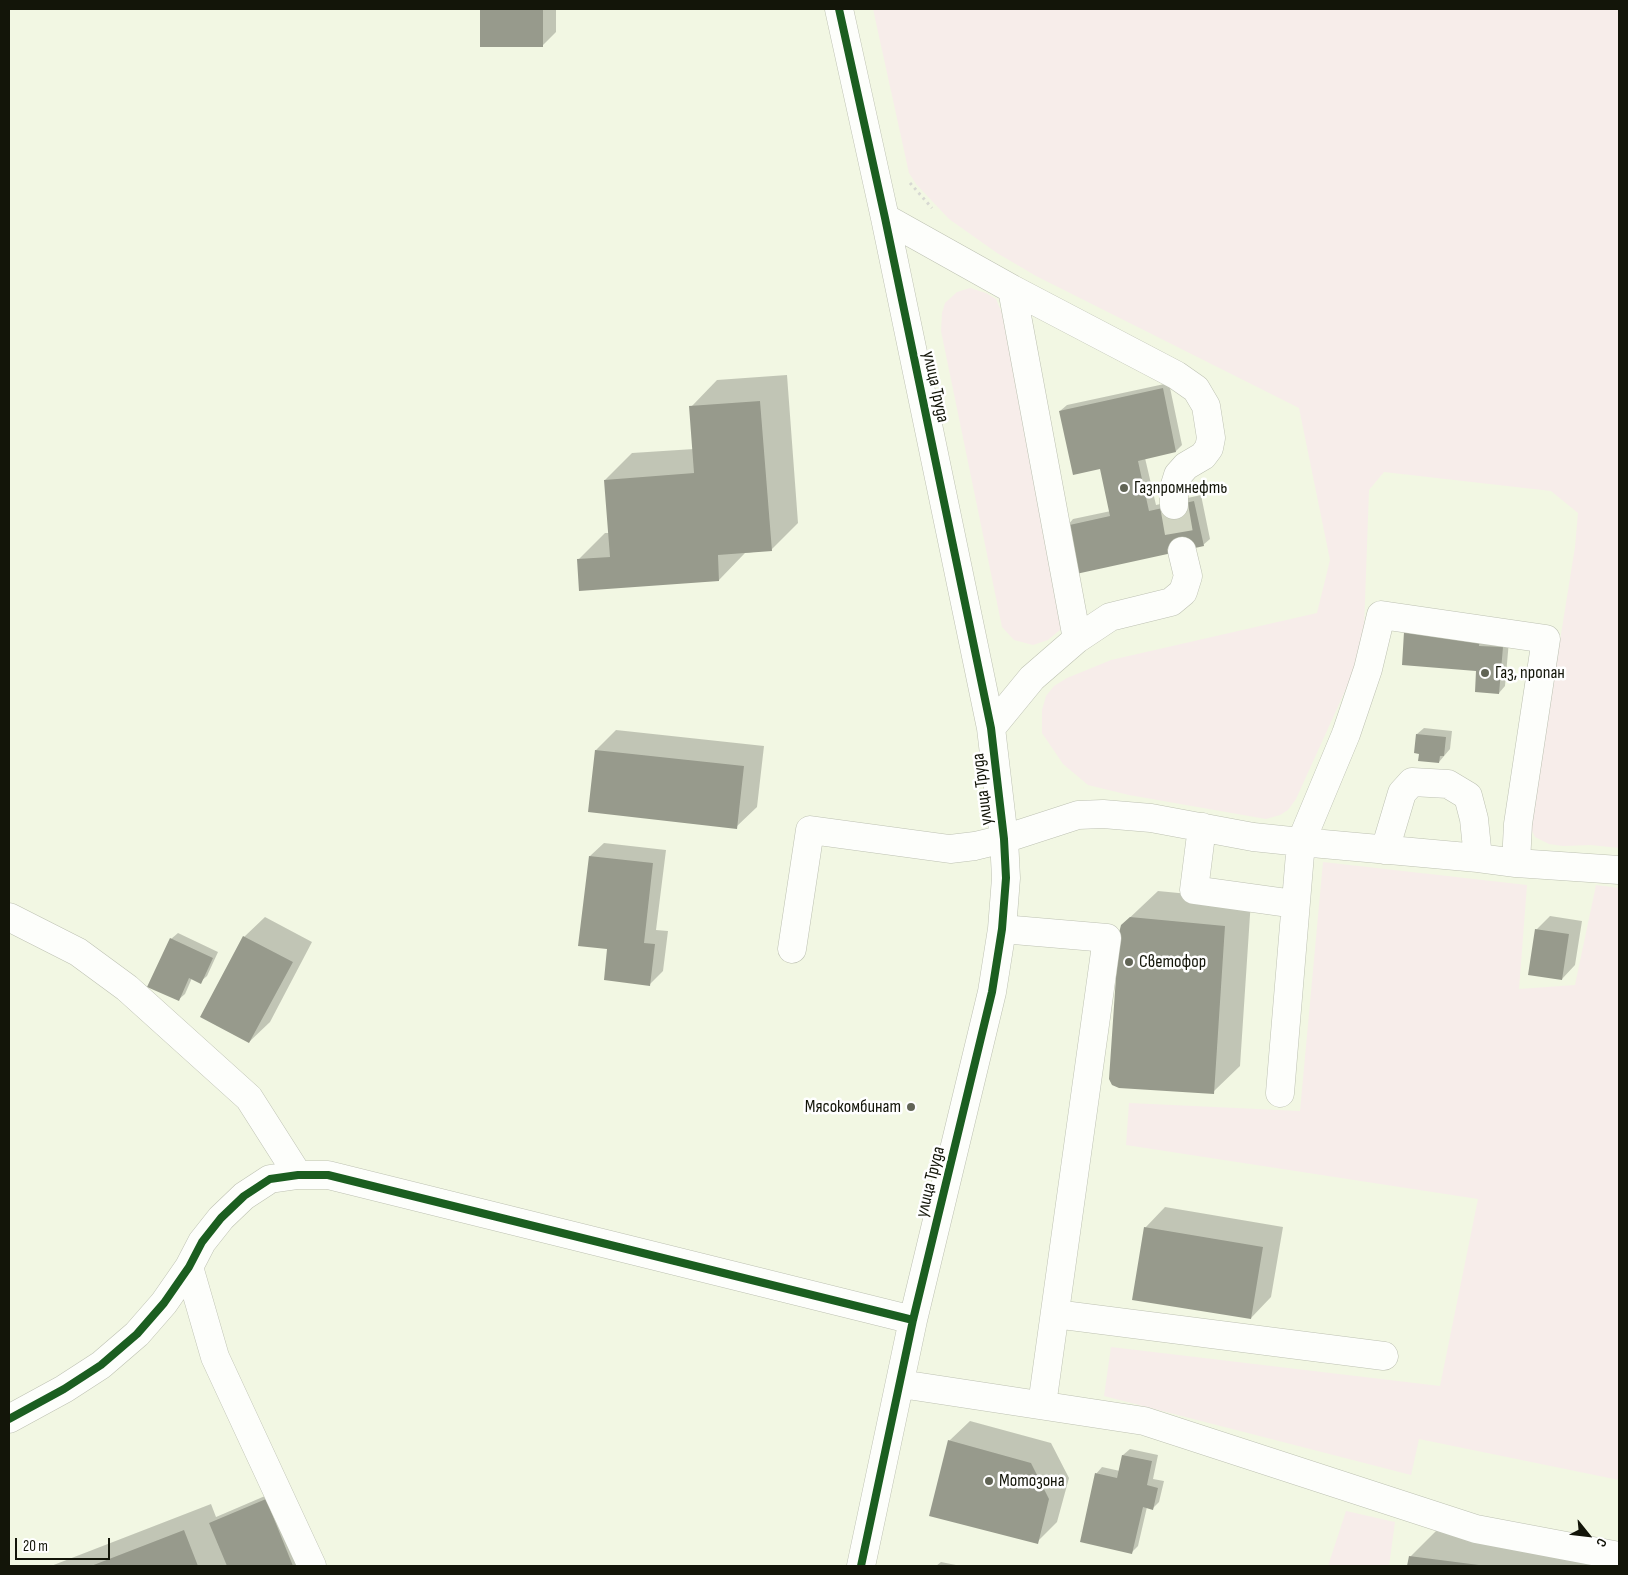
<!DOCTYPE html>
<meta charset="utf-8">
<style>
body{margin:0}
#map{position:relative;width:1628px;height:1575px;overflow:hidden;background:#f2f7e3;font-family:"Sofia Sans Condensed",sans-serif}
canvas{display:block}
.frame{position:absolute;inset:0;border:10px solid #131509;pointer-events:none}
.north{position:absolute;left:1563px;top:1510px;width:50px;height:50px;-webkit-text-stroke:4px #fff;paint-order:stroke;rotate:119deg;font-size:14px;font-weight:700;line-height:20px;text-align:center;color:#131509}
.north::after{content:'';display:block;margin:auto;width:18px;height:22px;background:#131509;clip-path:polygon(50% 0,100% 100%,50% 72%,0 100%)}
.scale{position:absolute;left:15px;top:1538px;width:95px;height:22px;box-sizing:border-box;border:2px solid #131509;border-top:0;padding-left:6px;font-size:15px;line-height:18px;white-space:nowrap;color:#131509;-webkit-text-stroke:4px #fff;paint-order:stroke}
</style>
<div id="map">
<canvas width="1628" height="1575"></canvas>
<div class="frame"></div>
<div class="north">С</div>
<div class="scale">20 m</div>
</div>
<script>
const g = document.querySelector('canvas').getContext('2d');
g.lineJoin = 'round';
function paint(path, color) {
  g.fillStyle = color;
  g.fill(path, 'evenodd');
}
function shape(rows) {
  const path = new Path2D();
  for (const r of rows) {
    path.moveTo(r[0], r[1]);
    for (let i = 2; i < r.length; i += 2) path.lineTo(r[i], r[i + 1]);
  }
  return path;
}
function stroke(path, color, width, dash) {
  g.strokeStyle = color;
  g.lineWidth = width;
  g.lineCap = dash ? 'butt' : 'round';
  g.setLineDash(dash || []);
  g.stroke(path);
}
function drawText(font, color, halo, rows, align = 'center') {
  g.font = font + ' "Sofia Sans Condensed",sans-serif';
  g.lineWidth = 5;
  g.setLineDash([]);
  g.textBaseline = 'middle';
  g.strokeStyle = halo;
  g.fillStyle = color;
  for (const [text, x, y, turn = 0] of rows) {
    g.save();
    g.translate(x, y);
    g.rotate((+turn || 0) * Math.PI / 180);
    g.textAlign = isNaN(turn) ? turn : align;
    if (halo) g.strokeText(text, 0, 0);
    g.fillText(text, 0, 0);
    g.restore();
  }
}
paint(shape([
 [873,9,1619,9,1619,848,1591,845,1563,846,1549,844,1535,837,1530,827,1575,547,1578,513,1551,491,1384,472,1369,490,1364,628,1360,658,1296,799,1288,810,1280,815,1266,819,1129,795,1088,785,1063,764,1042,733,1042,710,1046,696,1054,686,1067,678,1111,660,1317,613,1330,560,1299,408,1036,276,997,253,949,219,916,184,909,173],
 [970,288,986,293,996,299,1002,313,1062,615,1061,629,1048,640,1033,645,1014,640,1002,627,941,331,942,313,945,303,957,292],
 [1323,862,1527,885,1519,989,1575,985,1596,885,1619,888,1619,1480,1419,1439,1411,1475,1104,1396,1111,1347,1440,1386,1478,1199,1126,1145,1129,1103,1300,1111],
 [1346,1511,1395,1522,1389,1566,1328,1566]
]), '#f7edea');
paint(shape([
 [481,9,556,9,556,32,542,46,481,46],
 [787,375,798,523,771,550,745,553,719,580,578,560,605,533,609,533,605,480,632,453,694,449,691,407,717,380],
 [1169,383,1182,445,1176,451,1145,458,1156,505,1201,495,1210,539,1203,545,1067,526,1073,519,1111,511,1101,467,1060,411,1067,405],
 [1412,626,1509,641,1505,686,1499,693,1478,669],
 [1424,728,1452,731,1450,749,1439,762,1420,753,1417,734],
 [616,730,764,746,757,807,736,827,589,811,596,750],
 [604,843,666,850,656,930,668,931,663,971,650,984,609,948,580,945,590,856],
 [1158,891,1251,900,1240,1066,1213,1092,1122,925],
 [1550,916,1582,921,1575,965,1562,979,1536,930],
 [265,917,312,942,270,1022,249,1042,244,937],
 [178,933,218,952,207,976,200,982,192,978,185,994,178,1000,171,939],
 [1165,1207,1283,1227,1271,1297,1251,1318,1145,1228],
 [970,1421,1051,1443,1069,1478,1057,1522,1037,1542,949,1441],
 [1130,1449,1158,1455,1153,1479,1164,1481,1159,1502,1152,1509,1147,1507,1138,1546,1132,1552,1096,1474,1102,1467,1120,1471,1123,1455],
 [272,1493,300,1561,295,1566,51,1566,211,1504,216,1517],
 [1437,1530,1619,1566,1409,1566,1410,1557],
 [941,1562,961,1566,936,1566]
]), '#0003');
paint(shape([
 [480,9,543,9,543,47,480,47],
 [1163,388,1176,452,1138,461,1149,511,1194,501,1204,546,1076,574,1065,526,1110,516,1100,469,1073,475,1059,411],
 [760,401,772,551,718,555,719,581,579,591,577,559,610,557,604,480,694,473,689,406],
 [1404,632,1480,638,1479,646,1503,647,1499,694,1475,692,1476,671,1402,665],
 [1416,734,1446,737,1444,756,1440,756,1439,763,1418,761,1419,754,1414,753],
 [595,750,744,766,737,829,588,812],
 [589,856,653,863,644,943,655,944,650,986,604,980,607,949,578,946],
 [1130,917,1225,926,1214,1094,1119,1088,1112,1085,1109,1079,1119,933,1121,925],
 [1535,929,1569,934,1562,980,1528,975],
 [243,936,293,962,249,1043,200,1017],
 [170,938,213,958,201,984,189,978,179,1001,147,987],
 [1144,1227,1263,1247,1251,1319,1132,1300],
 [948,1440,1031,1463,1049,1499,1038,1544,929,1516],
 [1122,1455,1152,1461,1147,1485,1158,1488,1153,1510,1143,1507,1132,1554,1080,1542,1095,1473,1117,1478],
 [266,1499,293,1566,227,1566,209,1523],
 [184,1530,198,1566,91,1566],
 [1409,1556,1479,1565,1479,1566,1407,1566]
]), '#979a8c');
stroke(shape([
 [1174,505,1182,551]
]), '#d1d5c2', 28, [28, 14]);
const minor = shape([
 [839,9,885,218,991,728,1004,839,1006,878,1002,929,992,992,913,1320,861,1566],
 [885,218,1012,289,1176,375,1196,389,1206,406,1211,438,1209,448,1203,456,1186,466,1178,475,1174,488,1174,505],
 [1012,289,1077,639],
 [991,728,1032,678,1077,639,1110,617,1171,602,1183,592,1188,576,1182,551],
 [1202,827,1194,890,1295,904],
 [1385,850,1402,793,1412,782,1448,784,1468,796,1474,819,1478,858],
 [9,917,78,952,127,988,249,1098,298,1175],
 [1002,929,1107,938,1042,1405],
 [792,949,810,830,950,849,975,846,1004,839,1078,815,1103,814,1151,818,1253,837,1301,842,1478,858,1516,863,1619,870],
 [1280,1093,1301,842,1346,734,1368,669,1381,615,1546,639,1518,824,1516,863],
 [189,1267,215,1357,312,1566],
 [1055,1314,1384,1356],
 [901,1384,1144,1421,1476,1529,1619,1556],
 [9,1419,64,1389,101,1365,137,1334,164,1303,189,1267,202,1242,221,1218,244,1196,270,1179,298,1175,328,1175,913,1320]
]);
stroke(minor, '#bdc1b2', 29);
stroke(shape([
 [910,183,932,208]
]), '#d7d8d2', 3, [2.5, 4]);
stroke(minor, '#fdfefb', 28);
stroke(shape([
 [839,9,885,218,991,728,1004,839,1006,878,1002,929,992,992,913,1320,861,1566],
 [9,1419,64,1389,101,1365,137,1334,164,1303,189,1267,202,1242,221,1218,244,1196,270,1179,298,1175,328,1175,913,1320]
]), '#1b5e20', 8);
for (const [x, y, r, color] of [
 [1124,488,5,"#616455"],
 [1485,673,5,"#616455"],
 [1129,962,5,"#616455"],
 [911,1107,5,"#616455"],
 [989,1481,5,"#616455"]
]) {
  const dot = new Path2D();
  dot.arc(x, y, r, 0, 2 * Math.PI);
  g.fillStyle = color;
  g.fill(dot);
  stroke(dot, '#fff', 2);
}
drawText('18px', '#131509', '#fff', [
 ["улица Труда",935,387,78],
 ["улица Труда",983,789,-97],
 ["улица Труда",931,1182,-76]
]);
drawText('18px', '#131509', '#fff', [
 ["Газпромнефть",1134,488],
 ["Газ, пропан",1495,673],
 ["Светофор",1139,962],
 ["Мясокомбинат",901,1107,"right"],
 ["Мотозона",999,1481]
], 'left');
</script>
